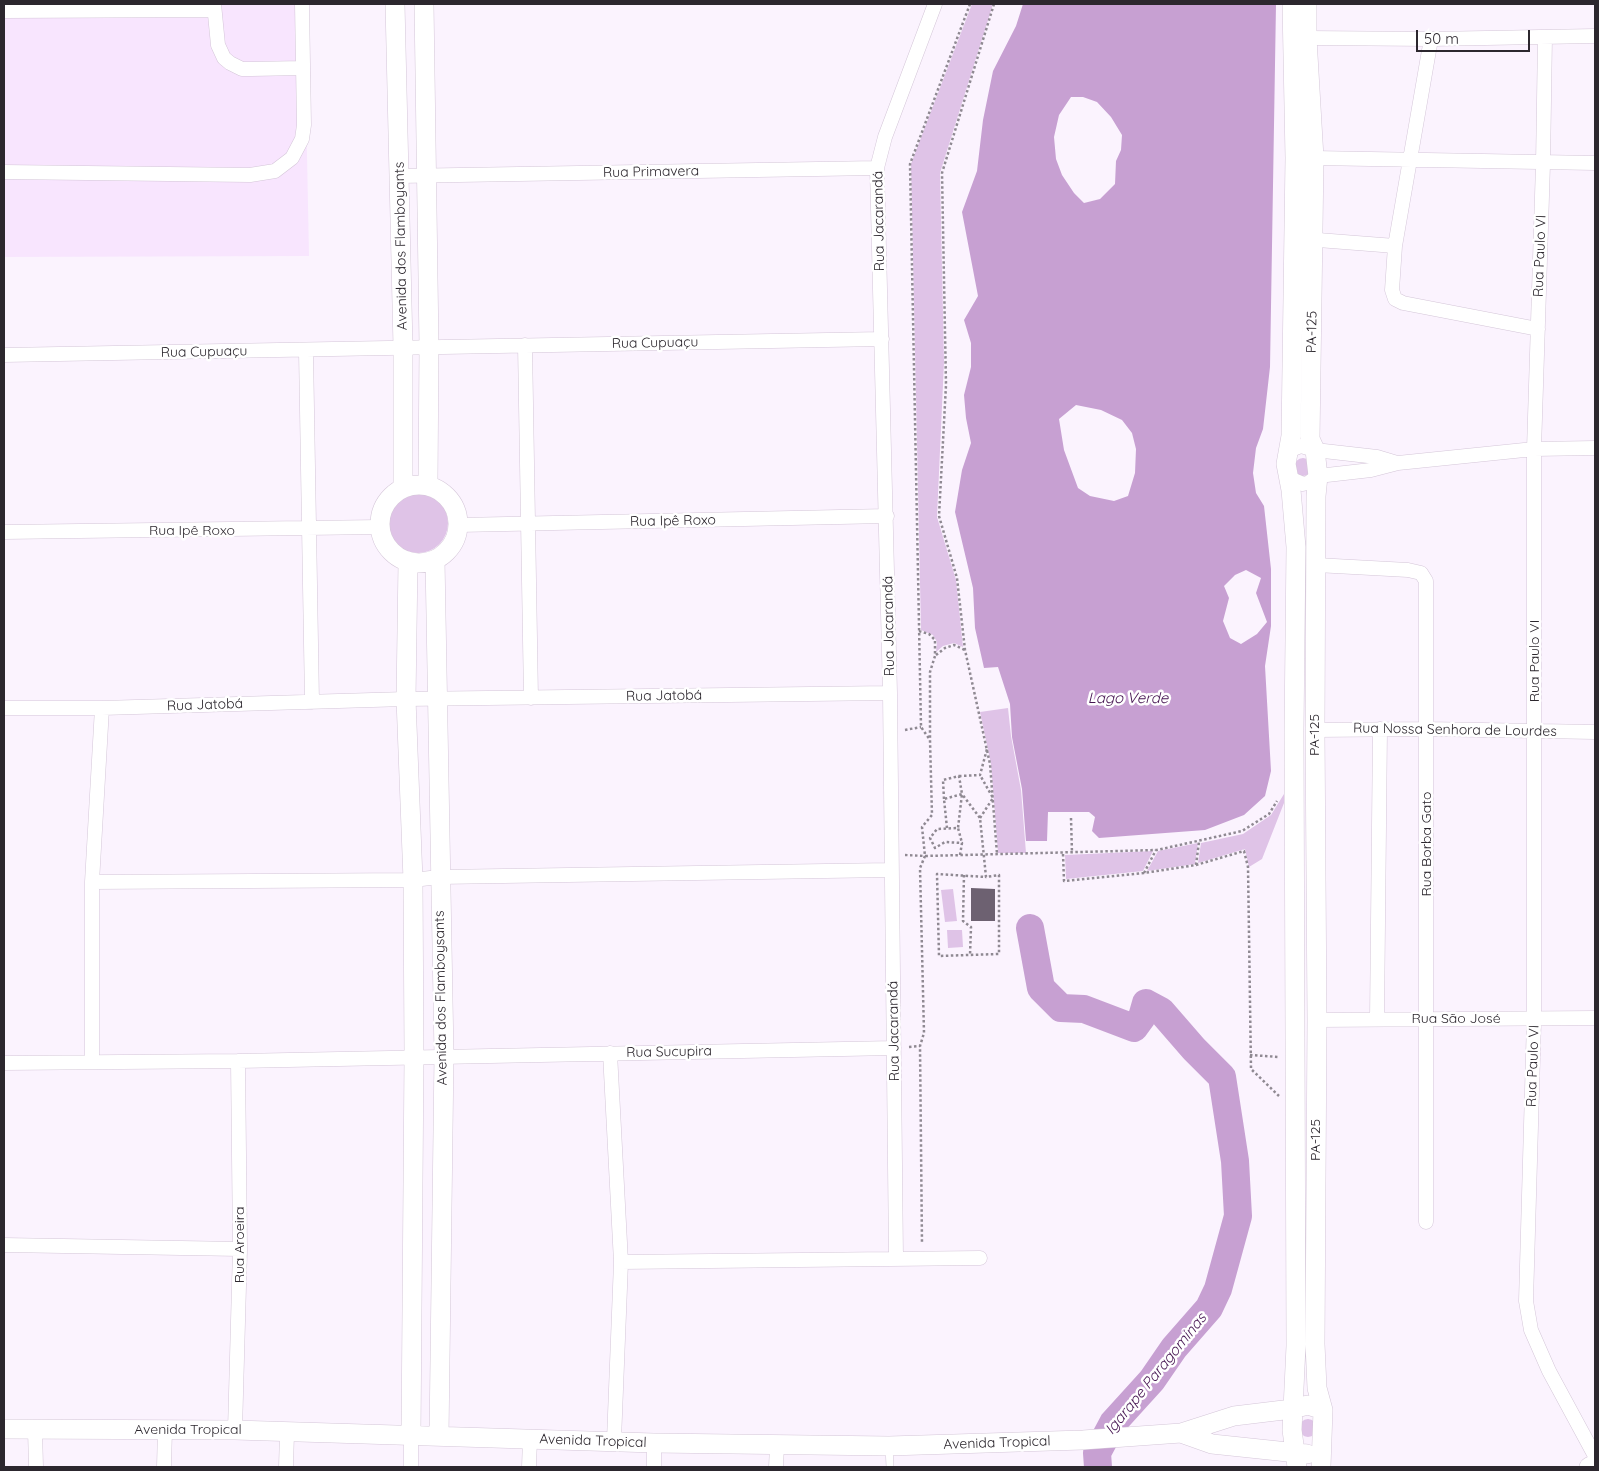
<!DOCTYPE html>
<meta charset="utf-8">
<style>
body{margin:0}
#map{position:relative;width:1599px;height:1471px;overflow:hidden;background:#fbf3fe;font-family:Quicksand,sans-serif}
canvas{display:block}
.frame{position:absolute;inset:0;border:5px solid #2c272e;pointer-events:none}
.scale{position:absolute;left:1416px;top:30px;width:114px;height:22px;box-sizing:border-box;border:2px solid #2c272e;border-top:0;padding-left:6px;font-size:15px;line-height:18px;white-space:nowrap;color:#2c272e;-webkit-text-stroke:4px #fff;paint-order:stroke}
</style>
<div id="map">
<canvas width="1599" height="1471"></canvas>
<div class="frame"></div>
<div class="scale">50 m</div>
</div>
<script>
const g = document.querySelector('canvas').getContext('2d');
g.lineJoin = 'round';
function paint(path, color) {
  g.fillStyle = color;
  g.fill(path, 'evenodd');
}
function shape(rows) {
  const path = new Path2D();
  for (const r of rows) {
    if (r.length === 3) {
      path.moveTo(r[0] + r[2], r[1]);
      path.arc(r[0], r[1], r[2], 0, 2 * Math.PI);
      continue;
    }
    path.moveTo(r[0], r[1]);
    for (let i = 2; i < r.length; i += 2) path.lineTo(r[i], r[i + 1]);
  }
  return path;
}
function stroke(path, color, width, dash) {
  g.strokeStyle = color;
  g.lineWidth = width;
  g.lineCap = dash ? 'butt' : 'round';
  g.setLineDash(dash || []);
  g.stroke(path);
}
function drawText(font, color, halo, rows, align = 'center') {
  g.font = font + ' Quicksand,sans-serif';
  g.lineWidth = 5;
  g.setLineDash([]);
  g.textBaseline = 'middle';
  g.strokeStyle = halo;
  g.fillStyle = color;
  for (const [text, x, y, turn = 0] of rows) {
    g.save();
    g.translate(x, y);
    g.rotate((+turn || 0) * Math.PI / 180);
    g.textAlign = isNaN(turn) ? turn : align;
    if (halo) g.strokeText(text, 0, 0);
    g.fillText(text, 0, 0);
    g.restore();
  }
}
paint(shape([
 [4,4,304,4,309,256,4,257]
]), '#f8e5fe');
paint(shape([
 [972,4,993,4,940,173,944,362,937,517,956,580,963,647,954,643,943,646,936,652,937,642,933,635,921,630,911,164],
 [1303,467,9],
 [418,523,30],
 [1008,708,1011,736,1021,790,1026,853,998,853,991,764,980,712],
 [1284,794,1284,803,1262,859,1249,867,1245,849,1198,863,1201,843,1243,834,1271,815],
 [1198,843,1195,864,1147,871,1158,851],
 [1153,851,1143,871,1066,879,1065,855],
 [953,889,957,921,945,922,941,890],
 [947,930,962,930,963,947,948,948],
 [1308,1428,9]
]), '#dfc3e7');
paint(shape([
 [1023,4,1276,4,1270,367,1263,429,1256,448,1253,473,1256,493,1264,506,1271,569,1271,626,1265,666,1271,771,1265,796,1244,815,1205,830,1099,838,1092,831,1095,817,1089,812,1048,812,1047,841,1026,841,1022,789,1012,737,1010,704,998,667,984,668,975,628,973,588,955,512,962,470,971,443,966,418,964,395,971,367,971,343,964,320,978,296,962,212,977,171,983,120,993,71,1016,26],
 [1071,97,1083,97,1097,102,1111,117,1122,135,1121,150,1116,161,1115,184,1100,199,1084,203,1074,193,1062,175,1056,159,1054,137,1059,115],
 [1076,405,1101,410,1122,420,1132,433,1136,449,1135,473,1128,496,1114,501,1090,496,1078,488,1064,450,1059,419],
 [1246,570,1261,578,1256,593,1267,622,1257,634,1241,644,1230,638,1223,621,1229,598,1224,586,1235,575]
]), '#c7a0d2');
stroke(shape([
 [1030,928,1041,988,1061,1008,1084,1009,1134,1028,1142,1017,1146,1003,1161,1011,1194,1049,1222,1077,1235,1161,1238,1216,1218,1289,1209,1308,1174,1348,1152,1380,1113,1423,1097,1453,1098,1467]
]), '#c7a0d2', 28);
paint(shape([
 [971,888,995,889,995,921,971,921]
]), '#6d6171');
const lane = shape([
 [889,1446,890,1467]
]);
const street = shape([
 [214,4,218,45,224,58,230,63,242,69,251,69,302,68],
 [4,11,213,10],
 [1545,37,1543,164,1534,449,1534,1020,1526,1301,1531,1330,1549,1371,1595,1456],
 [1307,38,1431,39,1595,36],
 [1431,39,1395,246,1392,290,1395,299,1403,303,1538,329],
 [1314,158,1595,163],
 [4,172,250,175,275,171,292,158,302,139,304,125,302,4],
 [399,176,877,168],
 [1318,240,1395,246],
 [525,345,531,698],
 [306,351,312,702],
 [4,355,882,339],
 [1288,451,1301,446,1315,450,1377,457,1397,463],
 [1289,478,1303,484,1308,483,1318,476,1371,470,1398,463,1534,449,1595,448],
 [459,525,887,516],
 [4,532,380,527],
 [1316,565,1408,570,1421,573,1426,581,1426,1222],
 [4,708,102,708,406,699,890,693],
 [1315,730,1426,729,1595,732],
 [92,882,413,880,439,877,890,870],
 [1377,1019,1380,729],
 [1317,1020,1595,1018],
 [610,1053,621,1262,614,1440],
 [92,1061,92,882,102,708],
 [4,1063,238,1061,894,1048],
 [4,1245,240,1249],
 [896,1258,890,693,877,168,885,137,935,4],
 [621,1262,980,1258],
 [35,1430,36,1467],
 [235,1430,240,1249,238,1061],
 [164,1467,165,1429],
 [286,1467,287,1433],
 [411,1467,411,1436],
 [529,1467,530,1439],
 [654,1467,654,1443],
 [776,1467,777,1446]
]);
const secondary = shape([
 [395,4,403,347,403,488],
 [424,4,429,346,428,485],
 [1292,4,1295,158,1291,436,1286,464,1291,490,1296,547,1294,731,1296,1346,1292,1430,1297,1467],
 [1307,4,1307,38,1314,158,1310,439,1315,450,1318,476,1316,496,1315,730,1317,1020,1315,1344,1317,1388,1323,1410,1321,1467],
 [419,524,39],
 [435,560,444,1055,439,1436],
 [408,562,406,699,413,880,414,1056,411,1436],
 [4,1429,235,1430,654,1443,889,1446,1083,1440,1181,1433,1234,1416,1292,1409,1308,1405,1323,1410],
 [1181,1433,1212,1444,1307,1454],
 [1589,1467,1595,1464]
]);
stroke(lane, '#d4c6d8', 8);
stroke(street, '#d4c6d8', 15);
stroke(secondary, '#d4c6d8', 20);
stroke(shape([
 [970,4,910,164,921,727,930,740,932,815,922,827,925,856,1157,850,1242,831,1269,814,1277,801],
 [994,4,942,173,946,385,939,516,957,578,965,650,990,764,997,854],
 [919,631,929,634,935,640,935,656,930,672,930,739],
 [936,655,945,648,954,645,965,650],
 [905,730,921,727],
 [959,776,980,775,987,749],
 [944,799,943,780,959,776,962,794,958,828],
 [980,818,993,798,980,775],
 [1071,818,1072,853],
 [947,828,944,799,962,794,980,818,986,877,999,875,999,954,939,956,937,874,986,877],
 [1063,854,1064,881,1144,873,1196,865,1244,851,1248,867,1251,1069,1279,1096],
 [905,855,925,856,920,868,924,1033,920,1046,922,1244],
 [960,855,962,843,945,842,935,848,930,838,937,829,958,828,962,843],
 [1196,865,1199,842],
 [1144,873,1156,850],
 [964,875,963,921,971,927,970,955],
 [909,1047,920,1046],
 [1250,1055,1279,1057]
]), '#8f8992', 2.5, [2.5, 2.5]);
stroke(lane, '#fff', 7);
stroke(street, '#fff', 14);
stroke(secondary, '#fff', 19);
drawText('14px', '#2c272e', '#fff', [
 ["Rua Primavera",651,172,-1],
 ["Rua Jacarandá",879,221,-91],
 ["Avenida dos Flamboyants",401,246,-91],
 ["Rua Paulo VI",1540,256,-88],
 ["PA-125",1312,332,-89],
 ["Rua Cupuaçu",655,343,-1],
 ["Rua Cupuaçu",204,352,-1],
 ["Rua Ipê Roxo",673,521,-1],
 ["Rua Ipê Roxo",192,531],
 ["Rua Jacarandá",889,626,-91],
 ["Rua Paulo VI",1535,661,-90],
 ["Rua Jatobá",664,696,-1],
 ["Rua Jatobá",205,705,-2],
 ["Rua Nossa Senhora de Lourdes",1455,730,1],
 ["PA-125",1315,735,-90],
 ["Rua Borba Gato",1427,844,-90],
 ["Avenida dos Flamboysants",441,998,-91],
 ["Rua São José",1456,1019],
 ["Rua Jacarandá",894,1031,-91],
 ["Rua Sucupira",669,1052,-1],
 ["Rua Paulo VI",1533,1066,-88],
 ["PA-125",1316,1140,-90],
 ["Rua Aroeira",240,1245,-90],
 ["Avenida Tropical",188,1430],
 ["Avenida Tropical",593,1441,2],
 ["Avenida Tropical",997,1443,-2]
]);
drawText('italic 15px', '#451451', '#fff', [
 ["Lago Verde",1128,698],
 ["Igarape Paragominas",1156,1374,-51]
]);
</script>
